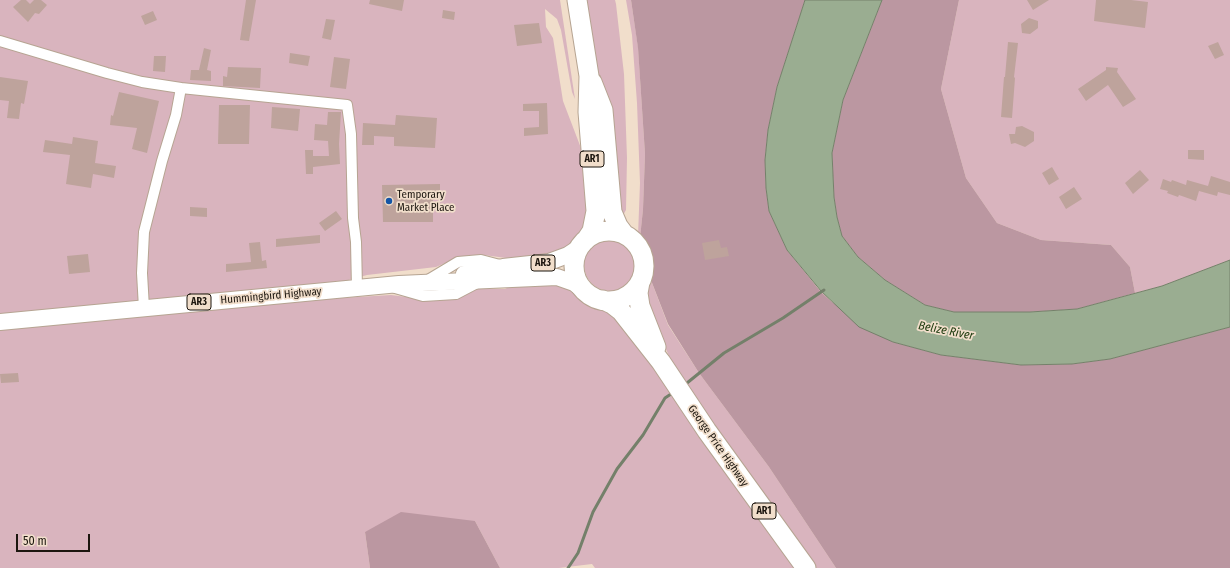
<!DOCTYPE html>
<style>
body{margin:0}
#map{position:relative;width:1230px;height:568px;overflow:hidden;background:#f1decb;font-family:"Fira Sans Condensed",sans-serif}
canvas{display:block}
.scale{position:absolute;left:16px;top:534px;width:74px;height:18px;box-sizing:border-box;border:2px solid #1c160f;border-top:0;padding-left:5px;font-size:12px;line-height:14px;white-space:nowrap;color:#1c160f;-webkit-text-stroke:3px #f1decb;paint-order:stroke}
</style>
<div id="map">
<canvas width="1230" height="568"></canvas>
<div class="scale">50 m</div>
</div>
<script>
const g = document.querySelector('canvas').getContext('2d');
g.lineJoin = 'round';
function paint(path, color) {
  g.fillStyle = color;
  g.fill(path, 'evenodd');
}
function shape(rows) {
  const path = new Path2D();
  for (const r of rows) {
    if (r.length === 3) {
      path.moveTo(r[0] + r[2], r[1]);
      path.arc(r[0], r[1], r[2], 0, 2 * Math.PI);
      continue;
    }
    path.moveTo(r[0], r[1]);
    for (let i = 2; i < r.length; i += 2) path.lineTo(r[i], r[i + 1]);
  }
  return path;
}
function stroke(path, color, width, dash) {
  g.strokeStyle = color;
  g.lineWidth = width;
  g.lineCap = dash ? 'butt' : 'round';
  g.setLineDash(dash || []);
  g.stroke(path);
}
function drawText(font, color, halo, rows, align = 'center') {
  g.font = font + ' "Fira Sans Condensed",sans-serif';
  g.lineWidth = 3.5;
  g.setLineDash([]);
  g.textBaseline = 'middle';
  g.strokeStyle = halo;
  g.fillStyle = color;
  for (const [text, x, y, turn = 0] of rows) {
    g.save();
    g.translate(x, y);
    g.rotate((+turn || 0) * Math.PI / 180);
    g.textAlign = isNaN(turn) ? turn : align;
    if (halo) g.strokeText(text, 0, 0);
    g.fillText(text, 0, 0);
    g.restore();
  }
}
paint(shape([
 [0,0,560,0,575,99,572,92,561,30,557,19,545,9,546,27,553,38,563,101,584,156,587,218,579,238,571,245,545,257,506,258,484,255,457,258,436,267,367,275,345,281,0,314],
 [584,0,615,0,616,4,624,74,627,158,626,210,622,217,593,64],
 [626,0,631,0,638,47,645,154,643,209,640,238,638,236,640,183,637,103,632,35],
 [959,0,1230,0,1230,260,1162,286,1135,293,1130,267,1111,245,1041,240,997,223,966,178,941,89],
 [610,265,26],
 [649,275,668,325,699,373,769,467,836,568,815,568,769,504,677,373,651,317,646,285],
 [556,284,601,304,620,319,796,568,595,568,592,564,559,568,500,568,475,521,365,532,370,568,0,568,0,328,307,300,391,295,422,299,472,289,505,289,511,286]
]), '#d9b4be');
paint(shape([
 [631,0,805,0,777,87,768,130,765,160,766,188,769,211,787,250,821,292,832,302,893,342,941,355,1021,365,1072,364,1110,359,1230,327,1230,568,836,568,769,467,699,373,668,324,649,275,651,267,651,258,646,243,640,238,643,209,645,154,638,48],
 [882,0,959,0,941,89,966,178,997,223,1041,240,1111,245,1130,267,1135,293,1077,309,1030,312,954,312,925,305,885,280,858,257,842,236,837,217,834,197,832,153,843,100],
 [401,512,475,521,500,568,370,568,365,532]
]), '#bb97a1');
const water = shape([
 [805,0,882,0,843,100,832,153,834,197,837,217,842,236,858,257,885,280,925,305,954,312,1030,312,1077,309,1162,286,1230,260,1230,327,1110,359,1072,364,1021,365,941,355,893,342,859,327,821,291,787,250,769,211,766,188,765,160,768,130,777,87,805,0]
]);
paint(water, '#9aad91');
stroke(water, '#74806a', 1);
stroke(shape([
 [687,383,724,353,783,318,824,290],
 [568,568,578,553,593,512,617,469,643,435,665,398,671,394]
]), '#74806a', 3);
paint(shape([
 [21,0,26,0,30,4,34,0,41,0,47,5,39,14,35,13,28,22,13,7],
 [246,0,256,0,249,41,240,40],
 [370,0,404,0,402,11,369,4],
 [1027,0,1049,0,1033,10],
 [1096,0,1131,0,1148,2,1145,28,1094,21],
 [443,10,455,12,454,20,442,18],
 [153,11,157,20,145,25,141,16],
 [1029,18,1038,21,1038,28,1030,34,1022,33,1021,24],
 [326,19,335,20,331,40,322,38],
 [539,23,542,43,517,46,514,25],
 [1008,42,1018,43,1014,77,1015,78,1012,118,1001,117,1004,77,1005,77],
 [1218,42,1224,55,1215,59,1208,46],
 [204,48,211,50,207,70,211,71,211,81,190,80,191,70,199,70],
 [290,53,310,56,308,66,289,63],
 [154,56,166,56,165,72,153,71],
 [334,57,350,59,346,89,330,87],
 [228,67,261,68,260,88,223,86,223,76,227,77],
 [1106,67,1118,68,1117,72,1136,99,1123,107,1108,85,1086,101,1078,89,1106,70],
 [0,77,28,81,24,104,21,103,19,119,7,118,9,101,0,100],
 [119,92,159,101,147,153,132,149,137,128,110,125,111,115,113,116],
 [547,103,548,134,524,136,524,128,539,127,539,111,523,111,523,104],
 [219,105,250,105,249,144,218,144],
 [272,107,300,109,298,131,271,128],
 [328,112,341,112,339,144,340,164,313,167,313,174,306,174,305,150,313,150,313,156,329,156,328,141,314,140,315,124,327,125],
 [396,115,437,118,435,148,394,146,394,137,374,136,374,145,362,145,363,123,395,125],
 [1022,126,1034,132,1034,141,1025,147,1015,143,1011,144,1009,134,1015,134,1016,127],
 [73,137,98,141,95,163,116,166,114,178,93,174,91,188,66,184,70,155,43,152,45,140,72,144],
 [1188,150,1204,150,1204,160,1188,159],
 [1052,167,1059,179,1049,185,1042,173],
 [1140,170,1149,180,1133,194,1125,183],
 [1211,176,1230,182,1230,195,1218,192,1217,196,1199,191,1196,201,1179,195,1178,197,1167,193,1168,191,1160,189,1163,179,1171,182,1172,180,1186,185,1187,180,1208,186],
 [440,184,440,197,433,197,433,222,383,222,382,185],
 [1074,187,1082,199,1066,209,1059,197],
 [190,207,207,208,207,217,190,216],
 [336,211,342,219,325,231,319,223],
 [320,235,320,243,276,247,276,239],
 [719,240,721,248,727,247,729,256,705,260,702,243],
 [260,242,262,261,266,260,267,268,226,272,226,264,251,262,249,243],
 [88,254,90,272,69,274,67,256],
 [18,373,19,382,1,383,0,374]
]), '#bea39c');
const street = shape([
 [0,41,107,73,142,82,181,88,347,105,351,134,353,218,356,242,357,288],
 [428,280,458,262,481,260,500,265],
 [395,288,423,296,456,294,477,283],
 [144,308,142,273,144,232,162,161,176,115,181,88]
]);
const primary = shape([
 [464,274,503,267,549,262,568,255,580,247],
 [0,322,399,284,557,277,574,283,585,291]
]);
const highway = shape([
 [577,0,589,76,588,112,596,211,592,231,586,240],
 [592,82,603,110,612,212,618,226,624,234],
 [609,266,35],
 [640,282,638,293,640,306,656,347],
 [603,300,612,304,621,311,661,362,707,431,806,568]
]);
stroke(street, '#b6a492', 12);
stroke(primary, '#b6a492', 18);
stroke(highway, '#b6a492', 21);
stroke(street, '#fff', 10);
stroke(primary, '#fff', 16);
stroke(highway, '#fff', 19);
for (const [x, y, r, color] of [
 [389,201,4,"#1555a6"]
]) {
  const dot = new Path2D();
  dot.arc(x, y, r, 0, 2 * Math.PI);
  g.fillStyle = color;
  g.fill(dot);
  stroke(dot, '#f1decb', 1.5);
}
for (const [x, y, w] of [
 [592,159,24],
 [543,263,24],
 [199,302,24],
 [764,511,24]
]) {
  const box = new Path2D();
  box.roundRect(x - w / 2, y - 8, w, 16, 3);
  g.fillStyle = '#f1decb';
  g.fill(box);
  stroke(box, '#1c160f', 1);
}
drawText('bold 10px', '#1c160f', null, [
 ["AR1",592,159],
 ["AR3",543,263],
 ["AR3",199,302],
 ["AR1",764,511]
]);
drawText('11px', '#1c160f', '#f1decb', [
 ["Temporary",397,195],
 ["Market Place",397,208]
], 'left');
drawText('11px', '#1c160f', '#f1decb', [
 ["Hummingbird Highway",271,296,-5],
 ["George Price Highway",718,446,55]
]);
drawText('italic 12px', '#233f13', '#f1decb', [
 ["Belize River",946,331,11]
]);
</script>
